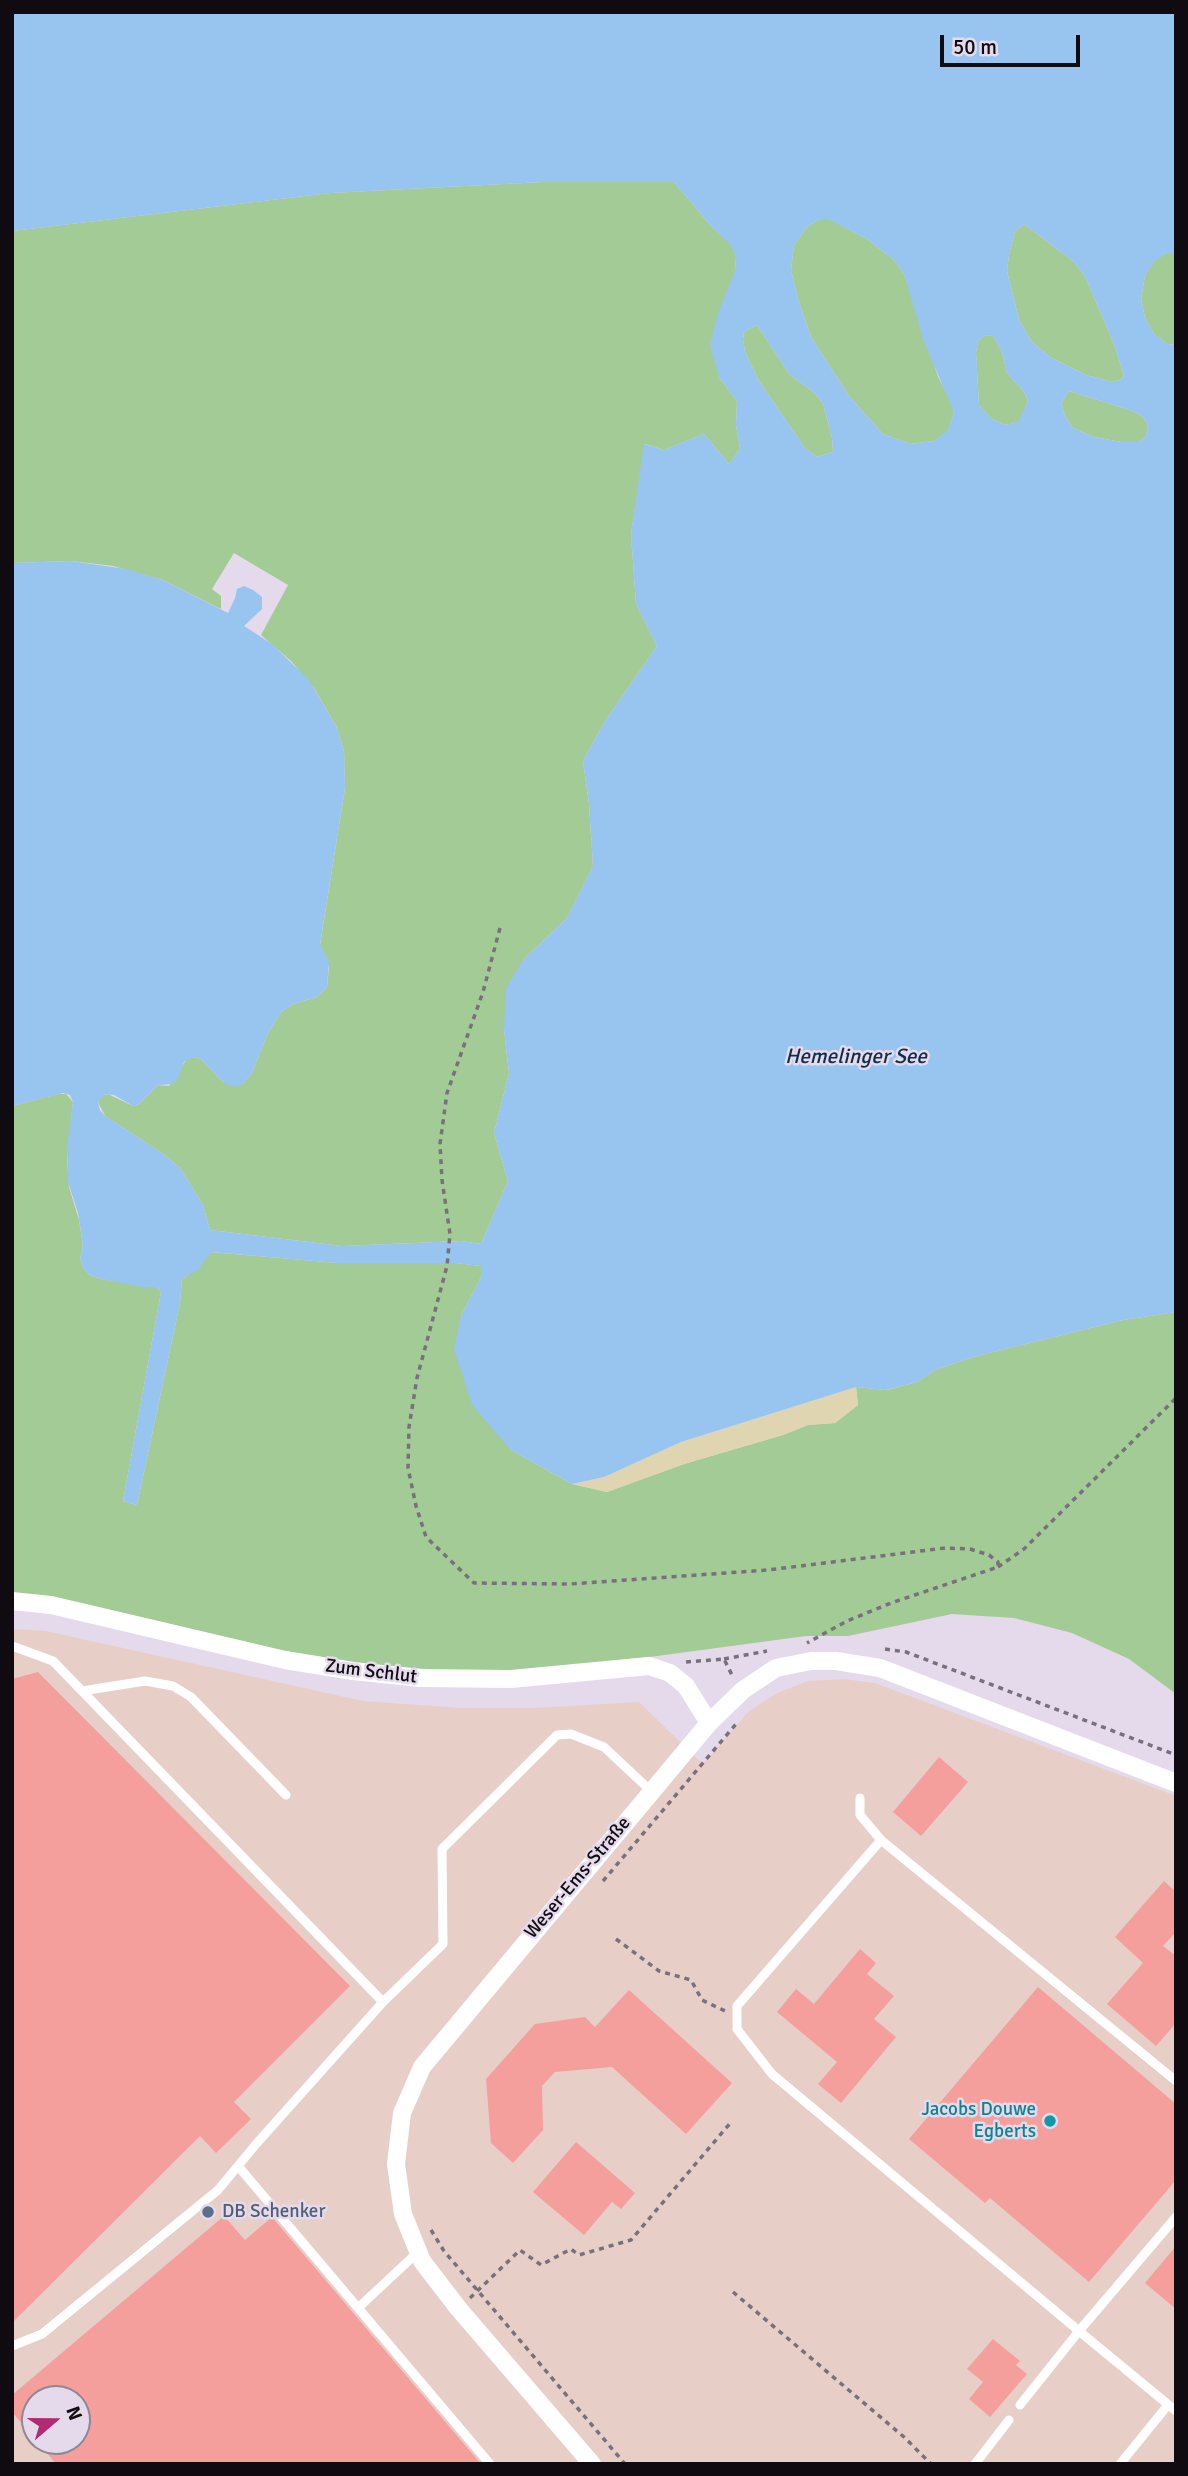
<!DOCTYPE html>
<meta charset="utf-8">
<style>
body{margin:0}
#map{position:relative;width:1188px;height:2476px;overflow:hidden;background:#e4daeb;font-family:Signika,sans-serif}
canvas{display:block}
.frame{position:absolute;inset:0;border:14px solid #0f0b11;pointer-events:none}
.north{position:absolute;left:21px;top:2385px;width:70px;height:70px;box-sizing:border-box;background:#e4daeb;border:2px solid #8f8794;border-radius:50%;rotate:70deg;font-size:19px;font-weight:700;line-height:28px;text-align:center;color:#0f0b11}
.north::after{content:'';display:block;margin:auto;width:24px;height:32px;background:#b02b72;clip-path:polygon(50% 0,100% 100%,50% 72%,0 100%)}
.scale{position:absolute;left:940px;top:35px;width:140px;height:32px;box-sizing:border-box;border:4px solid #0f0b11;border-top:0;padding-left:9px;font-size:21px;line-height:24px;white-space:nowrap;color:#0f0b11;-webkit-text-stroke:5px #e4daeb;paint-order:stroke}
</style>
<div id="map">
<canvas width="1188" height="2476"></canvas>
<div class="frame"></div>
<div class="north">N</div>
<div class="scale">50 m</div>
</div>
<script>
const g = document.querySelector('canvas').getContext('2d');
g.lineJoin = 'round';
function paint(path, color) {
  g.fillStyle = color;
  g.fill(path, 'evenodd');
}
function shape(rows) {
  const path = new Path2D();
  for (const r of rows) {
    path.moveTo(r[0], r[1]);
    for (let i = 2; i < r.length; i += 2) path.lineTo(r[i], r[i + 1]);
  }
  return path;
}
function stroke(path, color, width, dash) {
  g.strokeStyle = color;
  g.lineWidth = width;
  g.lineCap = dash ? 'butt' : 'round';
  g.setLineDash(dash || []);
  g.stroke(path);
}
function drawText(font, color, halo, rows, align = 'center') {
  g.font = font + ' Signika,sans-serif';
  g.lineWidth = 5;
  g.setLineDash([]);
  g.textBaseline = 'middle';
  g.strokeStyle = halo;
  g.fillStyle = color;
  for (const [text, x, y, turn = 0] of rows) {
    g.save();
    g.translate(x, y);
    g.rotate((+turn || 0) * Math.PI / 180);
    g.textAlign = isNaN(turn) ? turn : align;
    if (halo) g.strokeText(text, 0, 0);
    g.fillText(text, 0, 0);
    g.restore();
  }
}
paint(shape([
 [12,1629,46,1631,363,1701,461,1708,534,1708,639,1702,703,1764,749,1711,777,1693,808,1681,844,1679,875,1683,1176,1796,1176,2464,14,2464,12,2462],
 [35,2399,77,2399,77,2441,35,2441]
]), '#e7cfc7');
paint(shape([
 [543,182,674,182,711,226,732,245,736,257,735,271,730,287,719,377,737,401,736,425,740,449,729,464,704,434,664,450,645,444,631,534,636,604,657,646,605,721,583,761,589,804,593,866,567,918,523,960,504,1030,509,1073,494,1133,508,1181,481,1244,461,1241,342,1246,210,1230,203,1205,180,1168,162,1153,105,1116,98,1102,102,1095,108,1094,133,1106,139,1104,158,1085,169,1086,187,1059,194,1057,201,1059,224,1083,243,1084,252,1073,267,1035,281,1012,293,1004,317,997,327,987,329,967,320,945,345,788,344,751,336,726,314,688,291,661,261,635,288,585,234,553,212,589,221,596,221,609,163,580,113,566,71,561,12,563,12,231,330,193],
 [827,218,867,239,894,260,904,274,938,377,949,397,954,412,948,431,934,441,910,444,883,434,849,396,811,337,798,299,791,270,794,245,807,227,818,220],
 [1024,224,1073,261,1085,276,1115,347,1124,376,1120,380,1112,382,1086,375,1050,357,1032,342,1019,320,1007,271,1009,255,1015,231],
 [1167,253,1176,253,1176,345,1167,344,1154,334,1145,318,1141,299,1145,276,1154,261],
 [757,325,790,375,811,390,823,403,832,438,833,452,817,457,805,448,759,381,745,352,743,339,744,332],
 [985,335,993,336,1002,352,1007,373,1024,392,1028,401,1019,422,1005,425,992,419,979,405,976,353,978,341],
 [1069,391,1133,411,1143,417,1148,425,1146,436,1139,442,1121,442,1094,437,1073,428,1065,416,1061,403],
 [58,1094,66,1094,73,1102,67,1157,69,1187,79,1220,83,1245,80,1259,83,1268,90,1275,101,1279,156,1287,161,1292,123,1501,137,1505,180,1303,182,1279,187,1276,210,1252,338,1263,456,1263,481,1266,481,1277,461,1316,511,1450,572,1484,607,1492,684,1464,783,1435,808,1425,835,1423,858,1405,856,1387,887,1390,917,1382,935,1370,973,1357,1123,1320,1176,1312,1176,1694,1129,1659,1072,1633,1014,1618,952,1614,848,1636,806,1636,657,1656,526,1670,482,1673,346,1663,280,1650,80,1603,12,1594,12,1106]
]), '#a3cb95');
paint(shape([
 [856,1387,858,1405,835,1423,808,1425,783,1435,684,1464,607,1492,572,1484,604,1477,681,1442]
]), '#dfd5b0');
paint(shape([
 [12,12,1176,12,1176,253,1167,253,1154,262,1145,276,1141,299,1145,318,1154,334,1167,344,1176,345,1176,1312,1123,1320,973,1357,935,1370,917,1382,886,1390,856,1387,681,1442,604,1477,572,1484,511,1450,472,1405,454,1349,461,1316,481,1277,481,1266,456,1263,338,1263,211,1252,199,1269,182,1279,180,1303,137,1505,123,1501,161,1292,156,1287,143,1287,101,1279,90,1275,83,1268,80,1259,83,1245,78,1213,68,1182,67,1148,73,1102,70,1095,63,1093,12,1106,12,563,71,561,126,569,163,580,228,613,235,598,237,589,244,586,253,590,262,597,262,609,244,626,272,644,309,680,336,726,344,751,345,788,320,944,329,962,327,987,317,997,293,1004,281,1012,267,1035,252,1073,243,1084,234,1087,224,1083,201,1059,194,1057,184,1062,179,1077,173,1084,158,1085,139,1104,133,1106,114,1095,105,1094,98,1102,100,1110,105,1116,162,1153,180,1168,203,1205,210,1230,342,1246,461,1241,481,1244,508,1181,494,1133,509,1073,504,1030,506,988,523,960,567,918,593,866,589,804,583,761,605,721,657,646,636,604,631,534,644,444,664,450,704,434,729,464,740,449,736,425,737,401,719,377,710,345,718,313,735,271,736,257,731,245,711,226,674,182,543,182,330,193,12,231],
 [828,219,867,239,894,260,904,274,924,342,954,412,948,430,934,441,910,444,883,434,849,396,811,337,798,299,791,270,794,245,807,227,818,220],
 [1024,224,1073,261,1085,276,1115,347,1124,376,1120,380,1112,382,1086,375,1050,357,1032,342,1019,320,1007,271,1009,255,1015,231],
 [757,325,790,375,811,390,823,403,832,438,833,452,817,457,805,448,759,381,745,352,743,339,744,332],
 [985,335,993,336,1002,352,1007,373,1024,392,1028,401,1018,422,1005,425,992,419,979,405,976,353,978,341],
 [1069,391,1133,411,1143,417,1148,425,1146,436,1139,442,1121,442,1094,437,1073,428,1065,416,1061,403]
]), '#98c4f0');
paint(shape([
 [38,1672,350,1986,234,2102,251,2119,216,2153,200,2136,12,2323,12,1679],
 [939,1757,968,1782,921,1836,893,1812],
 [1164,1881,1176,1892,1176,1932,1163,1946,1176,1956,1176,2023,1156,2046,1107,2004,1143,1963,1115,1937],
 [860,1949,876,1963,867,1974,894,1996,874,2019,896,2037,841,2103,818,2084,837,2062,777,2012,796,1989,814,2004],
 [1038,1987,1176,2104,1176,2180,1089,2282,990,2198,985,2203,909,2139],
 [629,1990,732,2083,686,2134,612,2067,555,2072,542,2086,543,2130,513,2163,491,2143,486,2079,535,2024,585,2017,595,2027],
 [576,2142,635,2193,621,2209,612,2202,584,2235,533,2192],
 [224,2216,245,2240,272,2217,481,2464,56,2464,37,2441,77,2441,77,2399,35,2399,35,2439,12,2412,12,2395],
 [1176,2246,1176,2309,1145,2283],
 [993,2339,1020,2361,1016,2365,1027,2374,990,2417,969,2399,983,2382,967,2369]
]), '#f59f9c');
stroke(shape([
 [500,928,483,992,447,1093,440,1144,442,1180,450,1234,447,1266,417,1378,409,1427,408,1468,416,1506,426,1537,474,1583,570,1584,768,1570,945,1548,970,1549,989,1555,998,1562,998,1567,891,1603,847,1621,807,1643],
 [998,1567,1024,1549,1176,1398],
 [885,1649,906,1652,1176,1755],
 [724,1659,767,1651],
 [686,1662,724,1659,733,1677],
 [603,1881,736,1724],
 [616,1939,659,1971,691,1980,702,2000,725,2011],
 [431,2230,444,2251,625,2464],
 [733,2292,904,2437,931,2464],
 [470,2298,520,2250,541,2265,571,2249,579,2255,631,2240,732,2121]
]), '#78717c', 3.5, [5, 5]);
stroke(shape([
 [12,1646,53,1661,383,2002],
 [82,1691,145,1681,173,1686,191,1697,286,1795],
 [860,1798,860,1815,881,1840,1176,2081],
 [881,1840,737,2006,737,2029,772,2074,1079,2331,1020,2405],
 [238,2166,490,2464],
 [1176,2217,1079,2331,1176,2411],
 [358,2308,418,2252],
 [12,2346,42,2334,218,2190,257,2143,383,2002,443,1944,442,1849,557,1735,571,1734,604,1747,651,1791],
 [975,2464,1009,2420],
 [1120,2464,1168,2405]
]), '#fff', 9);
stroke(shape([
 [12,1601,51,1605,285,1660,353,1671,420,1678,511,1679,649,1666,670,1673,686,1686,709,1723],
 [592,2464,458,2308,422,2261,403,2214,396,2164,402,2113,422,2067,709,1723,743,1690,776,1668,811,1661,836,1661,880,1668,1176,1783]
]), '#fff', 18);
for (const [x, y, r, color] of [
 [1050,2121,7,"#0f9aa8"],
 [208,2212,7,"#5c6f8a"]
]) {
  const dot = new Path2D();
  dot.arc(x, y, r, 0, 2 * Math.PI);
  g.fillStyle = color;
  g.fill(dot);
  stroke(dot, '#e4daeb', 2.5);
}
drawText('19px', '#0f0b11', '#e4daeb', [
 ["Zum Schlut",371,1672,7],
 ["Weser-Ems-Straße",578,1878,-50]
]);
drawText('19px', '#0d838f', '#e4daeb', [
 ["Jacobs Douwe",1036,2110],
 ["Egberts",1036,2132]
], 'right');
drawText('19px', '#4e5e75', '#e4daeb', [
 ["DB Schenker",222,2212]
], 'left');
drawText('italic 21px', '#0d2d49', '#e4daeb', [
 ["Hemelinger See",856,1057]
]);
</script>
